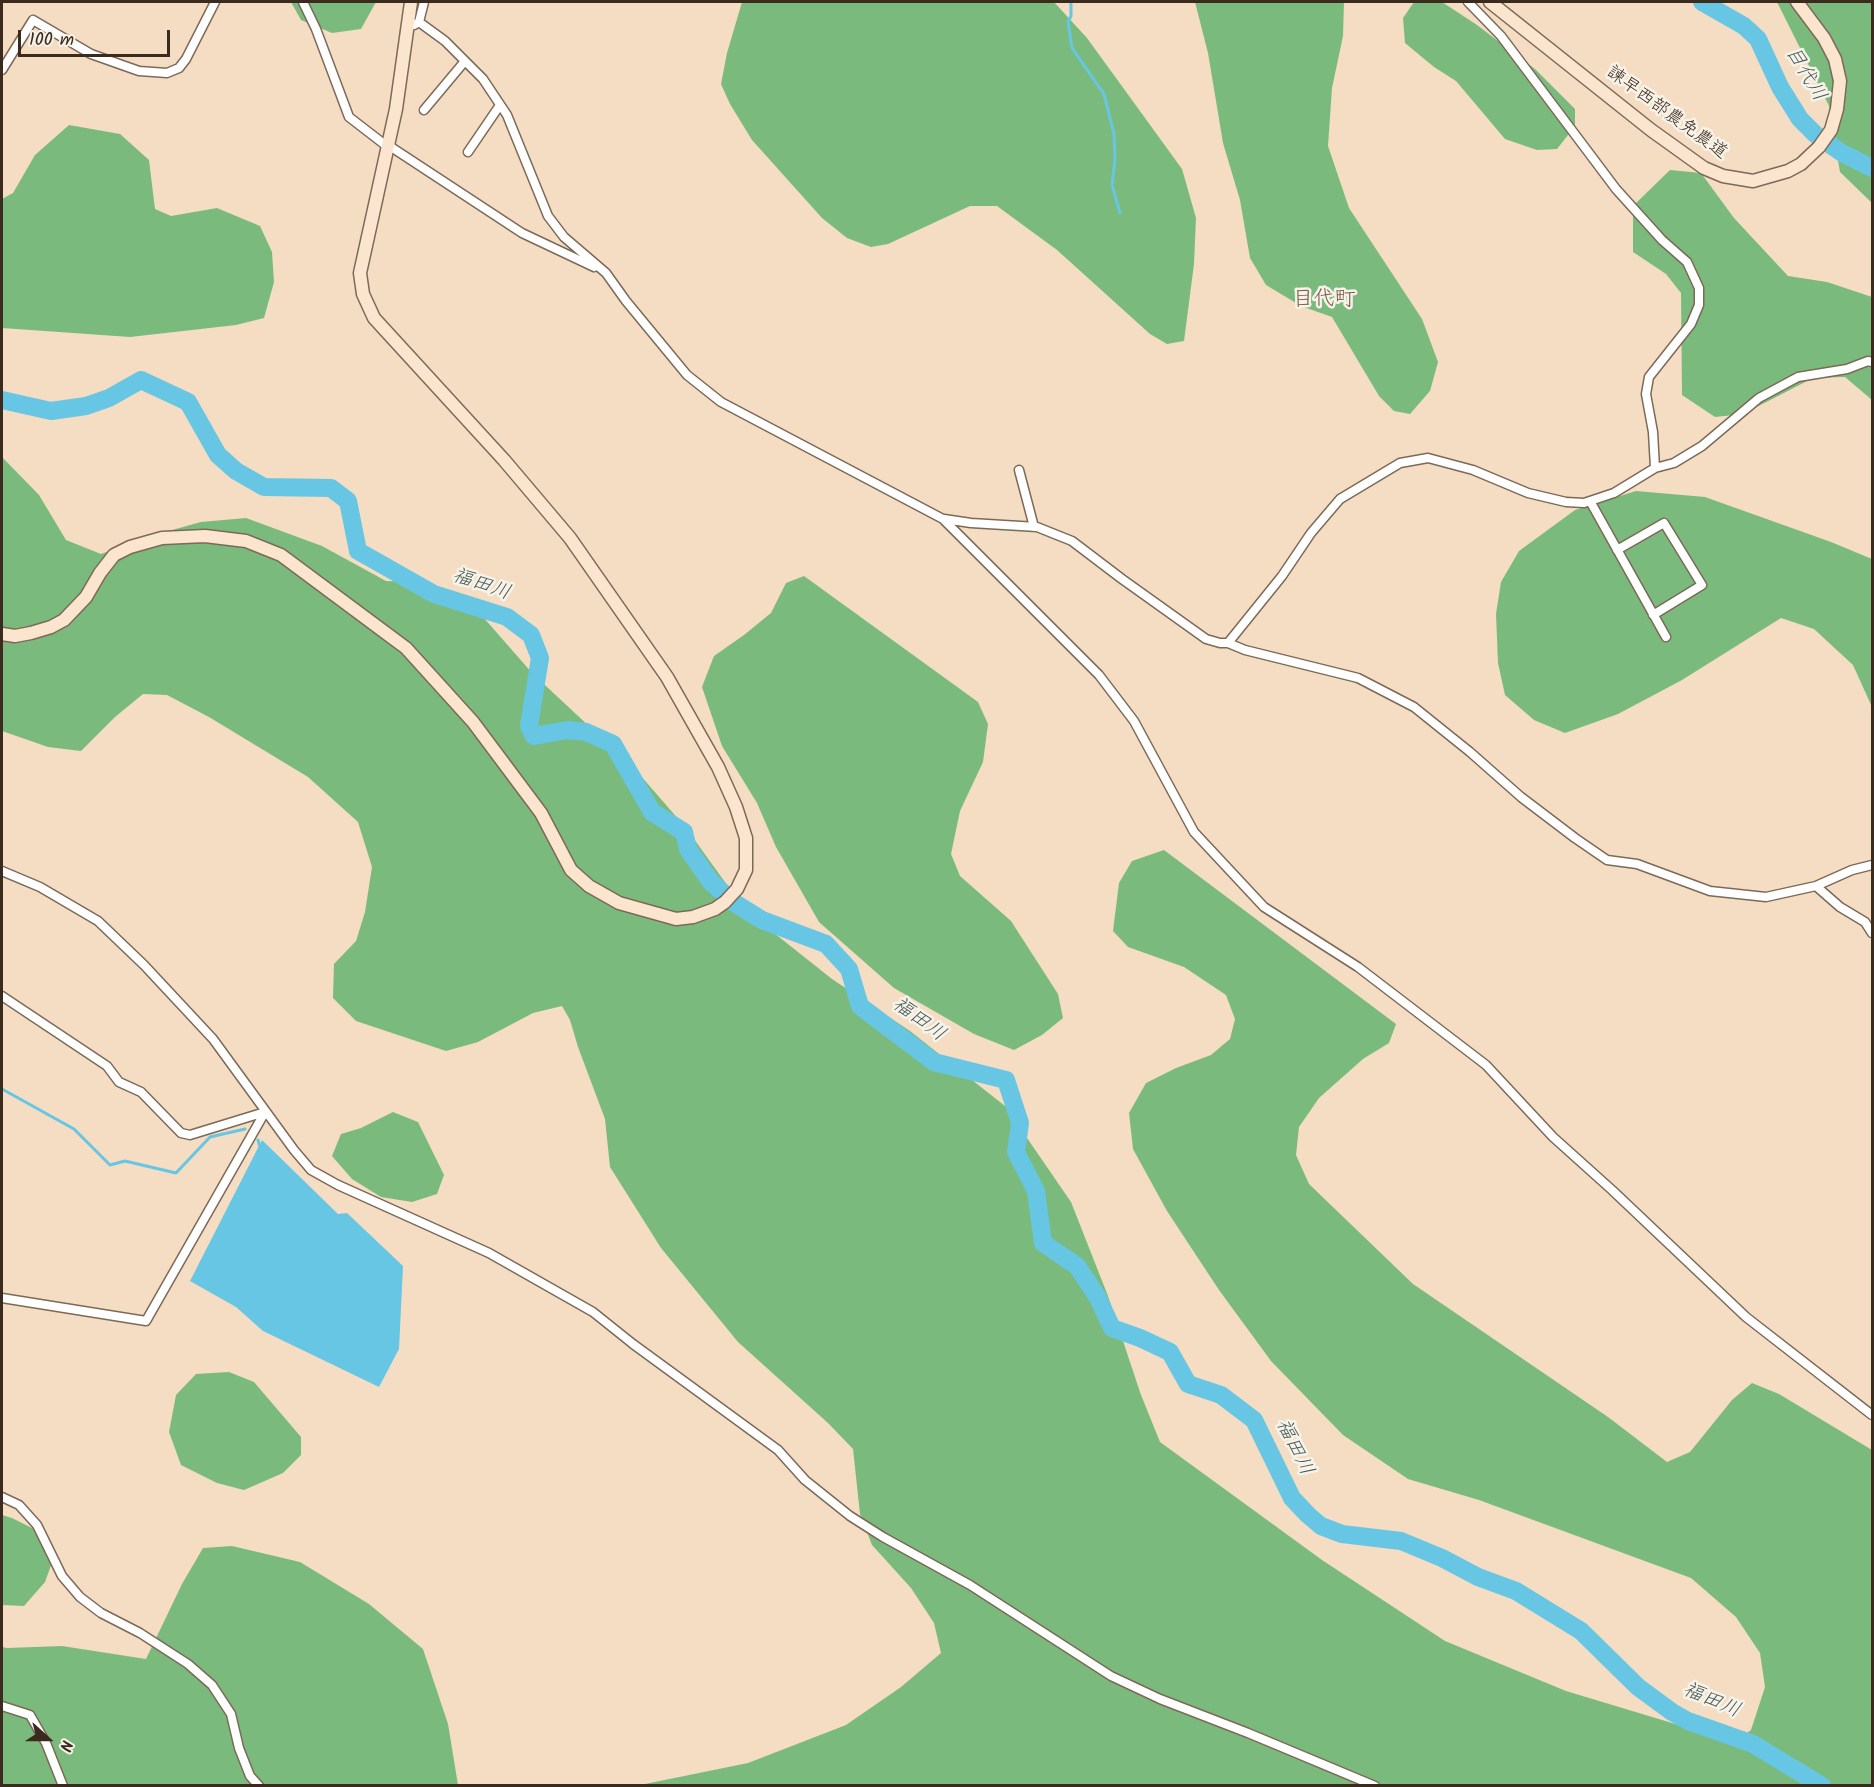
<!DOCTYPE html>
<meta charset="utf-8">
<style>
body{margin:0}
#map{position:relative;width:1874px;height:1787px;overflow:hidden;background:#f4ddc2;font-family:Kalam,sans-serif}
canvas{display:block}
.frame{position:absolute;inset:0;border:3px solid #3b2a1e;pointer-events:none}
.north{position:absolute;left:18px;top:1709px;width:60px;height:60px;-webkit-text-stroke:4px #f7f3e8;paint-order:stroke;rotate:111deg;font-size:16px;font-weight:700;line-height:24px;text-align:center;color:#3b2a1e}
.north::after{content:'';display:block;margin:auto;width:21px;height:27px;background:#3b2a1e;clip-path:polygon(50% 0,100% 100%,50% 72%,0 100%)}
.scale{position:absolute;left:18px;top:30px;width:152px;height:27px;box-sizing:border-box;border:3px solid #3b2a1e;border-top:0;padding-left:8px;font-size:18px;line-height:21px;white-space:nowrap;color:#3b2a1e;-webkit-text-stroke:4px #f7f3e8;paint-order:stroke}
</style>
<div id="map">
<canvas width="1874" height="1787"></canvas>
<div class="frame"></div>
<div class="north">N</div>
<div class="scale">100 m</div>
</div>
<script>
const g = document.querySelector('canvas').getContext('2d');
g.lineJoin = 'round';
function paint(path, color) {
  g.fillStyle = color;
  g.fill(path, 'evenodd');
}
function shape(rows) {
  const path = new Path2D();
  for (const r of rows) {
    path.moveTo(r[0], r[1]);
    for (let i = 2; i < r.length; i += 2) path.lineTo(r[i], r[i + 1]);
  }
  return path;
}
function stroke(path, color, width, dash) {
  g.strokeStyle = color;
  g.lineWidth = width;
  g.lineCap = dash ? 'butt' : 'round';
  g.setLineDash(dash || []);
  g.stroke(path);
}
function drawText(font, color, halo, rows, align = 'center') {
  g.font = font + ' Kalam,"Klee One",sans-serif';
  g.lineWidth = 5;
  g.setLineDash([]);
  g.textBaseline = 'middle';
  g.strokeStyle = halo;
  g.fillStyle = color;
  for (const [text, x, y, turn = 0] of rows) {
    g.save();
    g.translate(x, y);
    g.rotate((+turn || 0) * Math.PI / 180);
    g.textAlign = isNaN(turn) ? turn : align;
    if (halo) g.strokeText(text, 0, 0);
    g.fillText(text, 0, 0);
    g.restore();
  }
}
paint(shape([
 [291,2,376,2,361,29,332,33,301,20],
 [742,2,1054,2,1087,38,1182,169,1196,218,1194,264,1184,341,1167,344,1150,334,1057,250,997,206,970,206,888,244,871,247,847,238,822,218,752,140,730,104,721,84,727,53],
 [1195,2,1344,2,1343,36,1332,88,1328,146,1349,208,1422,319,1438,362,1430,391,1410,414,1394,411,1379,396,1332,317,1301,306,1266,285,1250,258,1240,200,1223,143,1208,53],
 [1414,2,1442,2,1477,25,1535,69,1575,109,1575,126,1557,149,1537,150,1505,139,1456,81,1434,67,1405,43,1403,18],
 [1777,2,1872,2,1872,203,1840,172,1829,106],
 [69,125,120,134,149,160,155,209,171,216,217,208,260,226,272,252,274,282,264,318,236,325,130,337,2,328,2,199,13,193,35,155],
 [1670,170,1701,173,1734,218,1788,276,1827,282,1872,297,1872,400,1845,377,1813,378,1743,414,1715,417,1682,395,1681,293,1666,274,1633,252,1633,206],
 [2,457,39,495,66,540,101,554,154,535,201,522,246,518,322,546,386,581,420,582,476,609,533,674,634,768,686,828,745,910,832,979,910,1031,1005,1106,1071,1202,1108,1296,1141,1395,1160,1442,1322,1560,1445,1641,1566,1691,1735,1742,1751,1730,1765,1687,1760,1653,1736,1617,1691,1578,1479,1500,1408,1479,1343,1435,1271,1361,1219,1290,1167,1211,1133,1149,1129,1113,1146,1083,1176,1068,1211,1055,1230,1039,1235,1019,1226,995,1184,967,1128,947,1113,931,1119,883,1132,861,1164,850,1396,1024,1389,1043,1363,1059,1319,1098,1299,1127,1296,1155,1309,1184,1413,1284,1608,1417,1667,1462,1690,1452,1732,1400,1752,1383,1779,1394,1872,1450,1872,1785,640,1785,748,1763,846,1725,901,1687,941,1653,934,1623,911,1588,872,1545,860,1514,853,1449,828,1423,738,1342,661,1248,610,1167,605,1119,578,1047,570,1020,562,1006,533,1013,478,1042,446,1051,356,1021,333,998,334,964,356,941,365,912,372,867,358,822,308,777,209,717,167,695,143,694,115,717,81,751,48,747,2,731],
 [1636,491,1705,497,1831,542,1872,559,1872,707,1853,665,1814,629,1781,618,1682,680,1618,714,1565,733,1534,720,1505,695,1498,663,1496,614,1501,582,1519,551,1575,510],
 [804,576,978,702,988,724,983,762,960,811,951,854,960,876,1011,921,1058,994,1063,1018,1042,1035,1014,1050,974,1034,894,988,819,922,776,847,757,803,722,746,702,687,714,656,744,635,771,613,786,583],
 [393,1112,418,1122,444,1175,437,1194,412,1202,381,1197,352,1179,332,1156,341,1134,361,1128],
 [229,1372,254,1382,301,1437,301,1455,283,1473,244,1490,217,1483,181,1465,169,1432,176,1395,196,1374],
 [2,1515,12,1518,42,1533,54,1557,45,1582,24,1606,2,1605],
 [232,1546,300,1562,369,1604,423,1649,448,1724,458,1785,2,1786,2,1647,7,1648,62,1646,146,1659,182,1584,203,1548]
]), '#7abb7d');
paint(shape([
 [262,1140,338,1214,347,1213,403,1266,399,1349,379,1387,263,1331,236,1307,190,1281]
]), '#66c6e4');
stroke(shape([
 [1071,2,1071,16,1068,22,1072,48,1104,94,1114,134,1115,159,1112,185,1120,213],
 [2,1089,74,1129,110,1165,125,1161,176,1173,210,1137,245,1129],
 [258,1140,260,1147]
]), '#66c6e4', 3);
stroke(shape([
 [1702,2,1744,26,1758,39,1780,87,1800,119,1815,134,1842,153,1872,168],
 [2,400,51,411,86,406,109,398,141,380,188,402,218,455,236,471,264,487,331,488,348,501,358,551,434,594,507,617,531,635,540,658,529,726,534,736,567,730,586,732,613,744,652,812,684,832,688,849,711,882,733,902,762,920,826,944,849,969,860,1006,934,1062,1006,1080,1020,1123,1016,1152,1036,1191,1043,1243,1077,1266,1097,1296,1112,1328,1140,1338,1170,1352,1188,1384,1221,1395,1254,1420,1292,1498,1308,1515,1321,1526,1342,1534,1401,1541,1442,1558,1478,1577,1516,1591,1581,1631,1638,1687,1672,1712,1688,1721,1753,1744,1822,1786]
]), '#66c6e4', 18);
const street = shape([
 [303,2,316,29,349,117,384,144,388,145,522,233,594,267],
 [1468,2,1501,36,1616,189,1662,240,1687,262,1699,288,1699,305,1691,324,1649,377,1646,394,1653,432,1655,468],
 [419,22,445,41,483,79,507,115,548,216,564,237,606,273,626,301,687,375,721,402,943,519,1099,675,1134,721,1194,832,1264,907,1358,967,1486,1065,1553,1137,1612,1190,1746,1317,1872,1415],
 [414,25,419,22,424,2],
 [2,70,33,20,91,54,139,71,167,73,179,68,186,59,215,2],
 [424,110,465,61],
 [468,152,500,105],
 [1019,470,1034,527],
 [1590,501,1666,637],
 [944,519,971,523,1037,527,1072,541,1122,579,1206,639,1220,643,1228,643,1245,650,1358,678,1414,707,1470,752,1521,797,1575,838,1607,860,1637,864,1710,891,1766,897,1816,886,1852,870,1872,865],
 [1617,550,1664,523,1702,585,1653,615],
 [1228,643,1282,576,1311,533,1340,499,1400,463,1428,458,1473,470,1528,493,1566,502,1584,503,1614,493,1655,468,1674,463,1702,446,1759,398,1798,377,1847,369,1868,361,1872,362],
 [2,871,40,887,98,921,144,965,213,1039,294,1150,311,1170,338,1185,489,1253,593,1312,633,1344,778,1450,805,1480,850,1516,883,1537,970,1585,1111,1676,1160,1699,1248,1733,1375,1786],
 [1816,886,1840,907,1865,922,1872,933],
 [2,996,107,1066,119,1082,141,1092,181,1133,190,1135,265,1112],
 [2,1298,146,1321,265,1112],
 [2,1497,19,1505,37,1525,62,1576,80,1597,101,1613,140,1633,188,1664,212,1685,231,1714,239,1748,250,1776,259,1786],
 [2,1706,30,1715,46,1743,63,1786]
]);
const secondary = shape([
 [1490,2,1651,130,1704,168,1723,176,1753,181,1788,171,1801,164,1819,147,1831,130,1837,109,1840,81,1835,59,1824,38,1797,2],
 [2,634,15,636,31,633,51,627,64,620,86,597,100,573,114,555,130,547,162,538,205,536,246,541,281,555,406,648,473,722,541,813,571,870,589,886,619,903,676,919,693,917,715,909,725,902,737,889,746,870,746,838,736,807,718,767,667,677,570,538,504,460,374,318,363,294,360,273,396,109,411,2]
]);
stroke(street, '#7c6957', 11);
stroke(secondary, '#7c6957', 15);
stroke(street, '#fff', 8);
stroke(secondary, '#fbe5cf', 12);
drawText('18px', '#3b2a1e', '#f7f3e8', [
 ["諫早西部農免農道",1666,114,36]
]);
drawText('italic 20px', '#485959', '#f7f3e8', [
 ["目代川",1804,75,59],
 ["福田川",481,586,19],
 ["福田川",918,1021,36],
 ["福田川",1293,1448,64],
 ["福田川",1711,1702,23]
]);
drawText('21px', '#765442', '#f7f3e8', [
 ["目代町",1324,301]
]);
</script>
